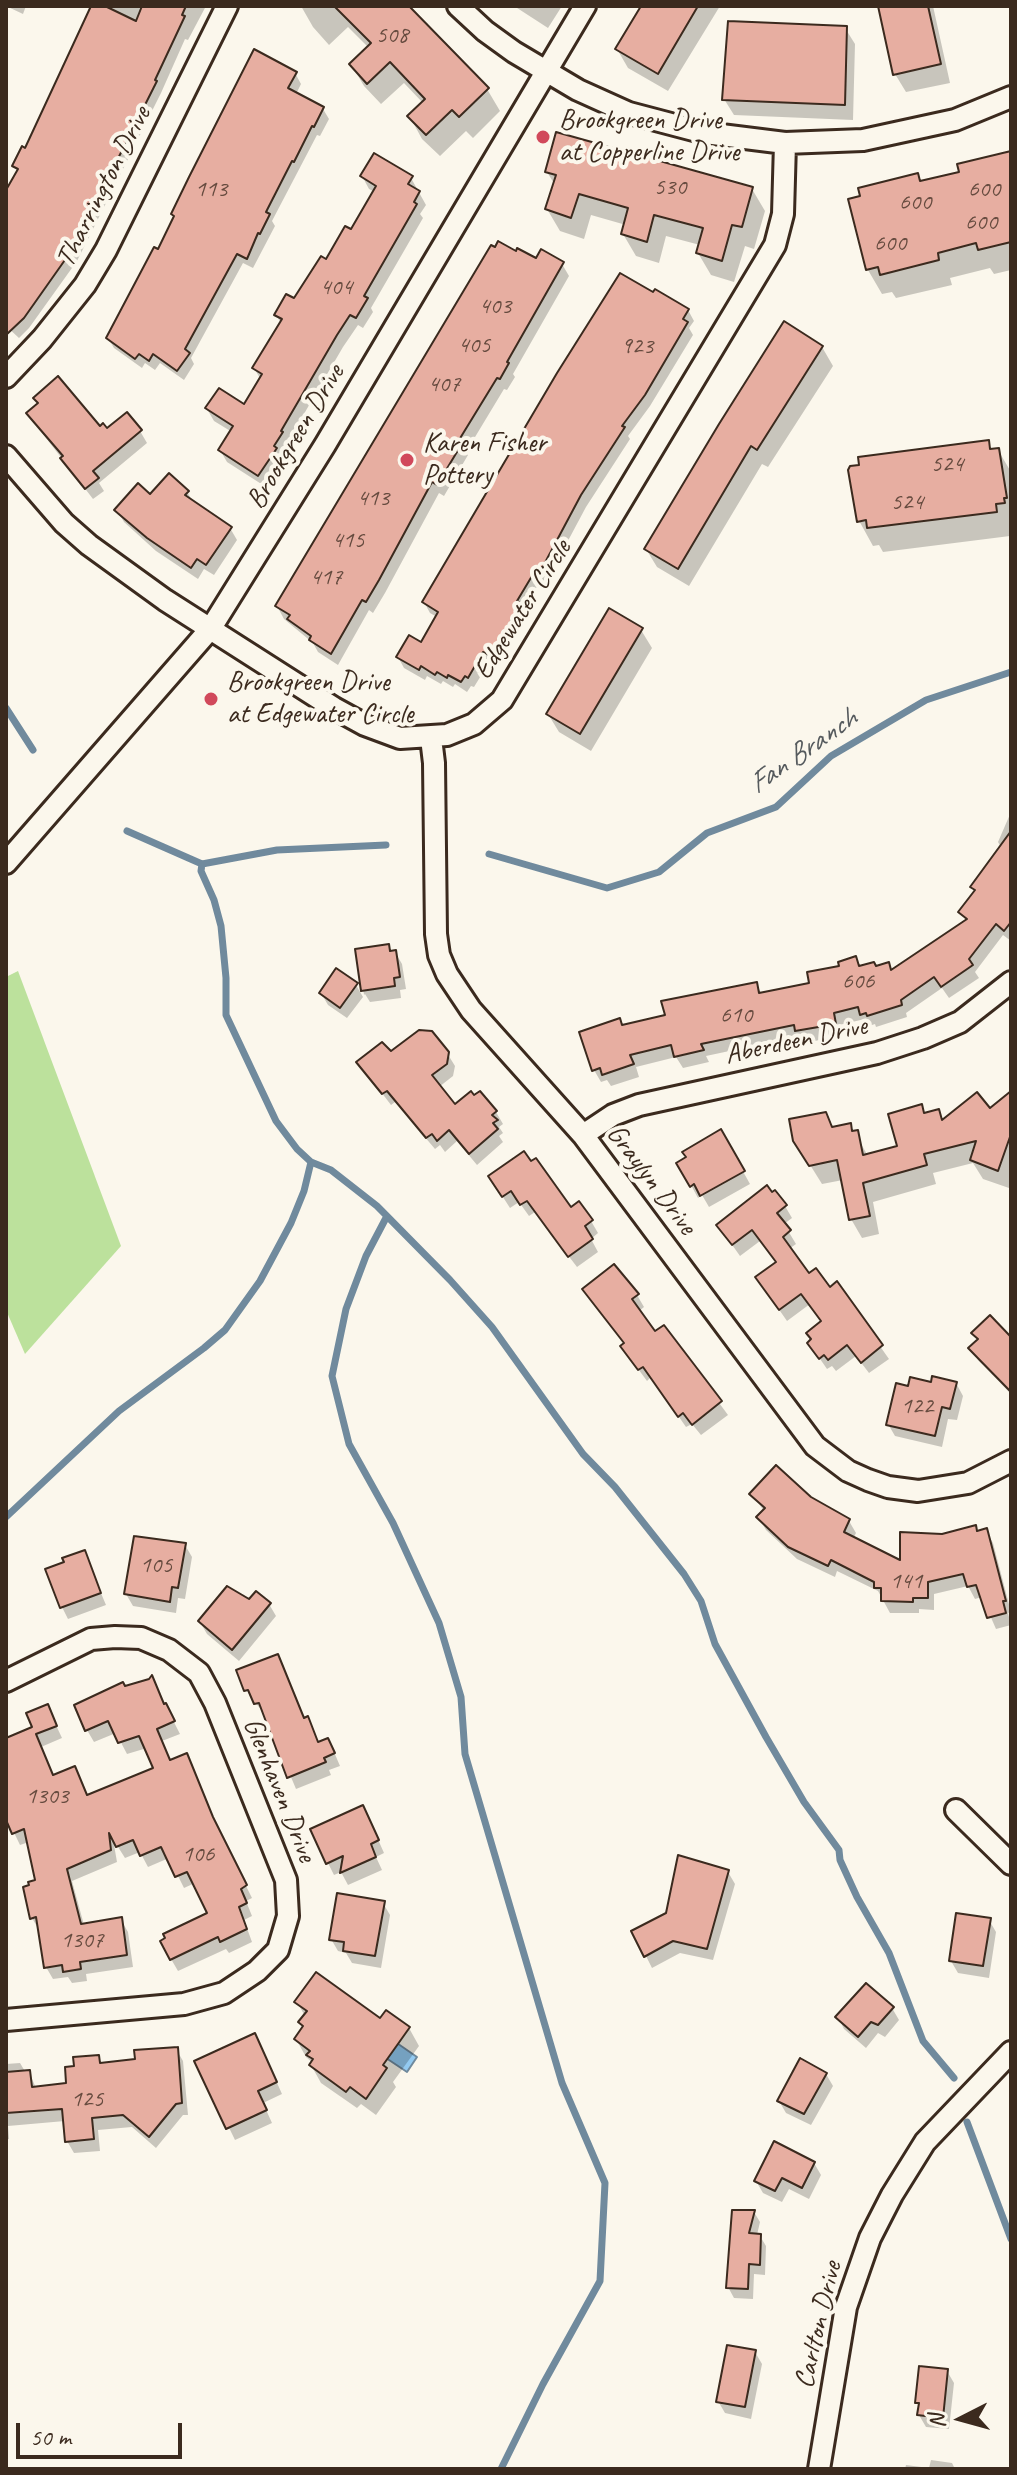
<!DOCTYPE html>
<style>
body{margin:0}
#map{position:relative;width:1017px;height:2475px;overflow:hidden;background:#fbf7ec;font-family:Caveat,sans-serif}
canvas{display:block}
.frame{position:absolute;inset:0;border:8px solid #3b2a1e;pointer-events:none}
.north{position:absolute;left:921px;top:2379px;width:80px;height:80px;-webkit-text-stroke:6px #fbf7ec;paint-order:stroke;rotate:264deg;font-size:22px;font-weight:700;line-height:32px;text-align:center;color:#3b2a1e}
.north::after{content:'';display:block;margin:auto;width:28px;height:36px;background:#3b2a1e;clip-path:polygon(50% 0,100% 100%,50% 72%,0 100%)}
.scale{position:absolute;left:16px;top:2423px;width:166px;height:36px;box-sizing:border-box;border:4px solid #3b2a1e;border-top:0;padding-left:10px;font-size:24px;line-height:28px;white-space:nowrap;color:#3b2a1e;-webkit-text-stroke:6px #fbf7ec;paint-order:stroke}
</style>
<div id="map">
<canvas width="1017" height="2475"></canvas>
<div class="frame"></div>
<div class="north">N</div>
<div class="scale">50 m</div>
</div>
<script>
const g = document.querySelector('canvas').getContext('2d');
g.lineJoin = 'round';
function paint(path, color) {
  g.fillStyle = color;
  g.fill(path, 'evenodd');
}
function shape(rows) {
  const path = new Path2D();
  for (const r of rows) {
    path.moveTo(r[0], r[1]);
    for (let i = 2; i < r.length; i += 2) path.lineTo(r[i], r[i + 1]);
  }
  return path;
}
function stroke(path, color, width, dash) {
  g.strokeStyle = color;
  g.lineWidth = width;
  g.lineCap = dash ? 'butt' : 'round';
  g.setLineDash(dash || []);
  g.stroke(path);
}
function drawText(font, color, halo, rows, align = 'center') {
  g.font = font + ' Caveat,sans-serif';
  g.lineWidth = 8;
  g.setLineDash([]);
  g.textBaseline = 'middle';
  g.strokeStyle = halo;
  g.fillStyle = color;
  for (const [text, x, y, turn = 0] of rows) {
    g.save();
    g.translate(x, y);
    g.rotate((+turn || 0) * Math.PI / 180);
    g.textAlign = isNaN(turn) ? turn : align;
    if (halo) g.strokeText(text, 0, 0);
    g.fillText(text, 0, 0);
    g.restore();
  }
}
paint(shape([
 [18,971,121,1246,25,1354,6,1310,6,977]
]), '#bce19c');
const water = shape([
 [381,2032,417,2057,407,2072,371,2048,381,2032]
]);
paint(water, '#93caf1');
stroke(water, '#708a9d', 2);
paint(shape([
 [6,6,26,6,23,14],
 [93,6,206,6,188,40,185,39,161,93,77,261,29,328,19,338,6,326,6,194,18,172,14,166,26,151],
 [301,6,406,6,487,89,500,111,473,138,466,131,440,156,422,139,410,117,423,103,404,83,381,104,364,86,351,64,369,48,348,27,329,45,313,27],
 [514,6,562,6,548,28],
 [643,6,720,6,668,91,628,68,617,49],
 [880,6,933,6,950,83,906,92,895,74],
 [845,28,855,44,853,120,734,115,724,99],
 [295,73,301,84,296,94,323,109,329,119,320,136,317,135,272,221,275,226,253,268,243,263,191,358,194,364,184,380,160,363,155,370,145,363,142,368,114,348,108,338,159,251],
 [1011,153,1011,270,994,274,990,268,950,278,952,285,896,298,892,292,882,294,868,270,851,200,917,176,921,182,961,173],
 [547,172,752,189,765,211,754,249,745,246,734,282,711,275,698,253,700,245,666,236,659,263,636,256,623,234,626,225,591,215,584,239,560,231,547,209,555,185],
 [362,176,411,178,426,205,420,214,423,218,371,308,373,312,363,328,358,325,343,347,287,443,288,446,280,458,282,461,266,487,227,462,220,450,232,432,214,421,207,409,244,406,261,380,254,368,281,323,276,315,295,301,351,232,375,192,369,189],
 [536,261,562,264,569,276,513,374,515,377,507,390,504,389,466,452,468,455,444,496,439,493,385,593,373,613,369,610,338,665,318,652,313,643,284,619,277,606],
 [688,310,694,321,689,328,693,335,650,406,628,436,630,439,586,507,546,582,541,580,523,610,526,615,498,666,490,661,474,687,471,686,467,692,455,684,453,687,443,681,441,684,427,676,425,680,404,668,398,657,422,645,437,617,430,613,424,602],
 [822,347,833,366,768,467,762,464,689,586,657,567,646,549],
 [35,399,100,429,140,431,147,443,99,483,104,491,93,499,36,425,29,413,39,405],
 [988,442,992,451,998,450,1011,472,1010,536,883,552,879,545,873,546,857,517],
 [187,492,194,503,230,528,237,540,214,575,204,569,198,579,156,551,124,522,117,510,151,497],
 [641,630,652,648,591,751,559,732,548,714],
 [1011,812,1011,857,1005,854,998,842],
 [1011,884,1011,941,1003,935,975,972,979,978,949,998,942,988,906,1013,907,1017,876,1027,875,1024,869,1026,865,1019,839,1025,841,1036,804,1043,800,1036,706,1056,709,1062,683,1068,676,1057,636,1067,639,1077,611,1086,607,1080,601,1082,594,1070,623,1027,667,1016,756,984,762,994,811,984,855,959,860,968,876,968,892,972,966,921,961,912,975,893,972,887],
 [388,946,392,953,395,952,402,964,406,989,400,990,401,998,370,1002,365,994,364,995,358,951],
 [356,985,363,997,347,1018,328,1005,321,993],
 [447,1053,455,1066,453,1076,439,1087,455,1107,496,1112,503,1124,499,1127,503,1133,499,1136,503,1142,477,1165,457,1141,445,1152,440,1145,435,1149,395,1102,391,1105,359,1063,390,1054],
 [1011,1094,1011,1181,1009,1188,983,1179,973,1163,933,1173,936,1184,873,1202,879,1234,862,1238,851,1219,843,1180,822,1184,807,1160,825,1114,833,1128,850,1125,868,1156,899,1147,921,1107,926,1115,938,1111,944,1121,990,1111],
 [721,1132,750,1184,709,1207,702,1195,698,1198,679,1163],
 [490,1177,571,1210,591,1221,598,1233,591,1239,598,1252,577,1267,535,1212,529,1216,519,1202,510,1208],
 [785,1206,792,1218,784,1224,796,1244,789,1249,808,1276,830,1289,836,1284,889,1359,869,1373,856,1356,836,1371,832,1366,827,1369,809,1343,823,1323,810,1304,787,1321,757,1278,777,1263,760,1241,740,1256,718,1225],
 [585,1290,637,1295,644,1307,638,1312,655,1334,664,1328,728,1415,701,1435,692,1424,686,1427,651,1377,647,1381,630,1358,625,1345],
 [974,1333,1011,1340,1011,1394,978,1360,971,1348,978,1341],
 [956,1383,963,1396,957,1420,948,1419,942,1447,895,1436,888,1424,909,1388],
 [752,1494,810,1499,849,1521,856,1533,853,1539,902,1563,942,1536,986,1531,993,1543,1011,1612,1008,1613,1011,1625,996,1629,982,1597,975,1599,968,1586,934,1594,934,1610,919,1609,919,1613,890,1613,878,1591,837,1571,835,1577,797,1559,766,1530,759,1518,764,1511],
 [185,1545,192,1557,185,1599,178,1598,176,1613,133,1606,126,1594],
 [84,1553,106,1605,68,1619,62,1607],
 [249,1602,269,1604,276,1616,239,1661,207,1634,200,1622],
 [277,1656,305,1720,314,1731,319,1744,334,1752,340,1766,329,1770,331,1775,296,1789,265,1715,255,1702,253,1703,239,1672],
 [152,1679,180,1734,162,1741,171,1762,186,1755,219,1832,252,1898,246,1901,252,1916,244,1920,252,1942,229,1953,226,1949,178,1971,171,1959,209,1914,195,1883,184,1888,169,1858,148,1867,140,1852,125,1858,113,1839,117,1862,72,1881,84,1925,121,1920,128,1932,133,1967,86,1974,87,1981,72,1983,68,1977,53,1979,46,1967,39,1930,32,1918,38,1881,29,1842,20,1845,6,1816,6,1740,35,1728,47,1706,62,1738,41,1747,53,1776,88,1797,156,1769,147,1748,127,1754,116,1733,94,1742,87,1730,124,1688],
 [369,1819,384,1853,376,1857,382,1870,348,1885,341,1872,334,1875,328,1863],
 [728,1872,735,1884,713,1960,680,1953,652,1968,646,1956,668,1915],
 [383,1903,390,1915,381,1968,352,1963,346,1953,338,1951,331,1939],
 [989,1920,996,1932,989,1978,958,1973,951,1961],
 [297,2002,409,2028,419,2046,393,2082,396,2087,376,2115,361,2104,357,2108,321,2083,311,2065,313,2063,306,2057,296,2039,304,2028,301,2022,305,2016],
 [892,2008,899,2020,885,2037,878,2033,866,2048,844,2029,838,2017],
 [261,2047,282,2094,263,2103,272,2123,235,2140,197,2062],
 [176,2049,183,2061,188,2115,183,2115,156,2148,132,2127,98,2130,100,2151,74,2153,67,2141,65,2121,8,2126,9,2139,6,2140,6,2064,20,2063,26,2073,29,2072,36,2088,69,2085,76,2068,98,2057,102,2065,137,2061],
 [826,2074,833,2086,811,2125,786,2113,779,2101],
 [814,2163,821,2175,809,2199,789,2189,782,2202,763,2193,756,2181],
 [754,2212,760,2222,757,2235,760,2236,766,2246,765,2275,754,2274,753,2299,734,2298,728,2287],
 [755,2352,762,2364,751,2419,725,2413,718,2401],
 [947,2371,954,2383,949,2429,926,2427,919,2415,920,2408,917,2402],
 [931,2460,952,2463,955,2469,905,2469,906,2465,929,2468]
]), '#0003');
stroke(shape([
 [6,708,33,750],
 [127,831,202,864,277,850,386,845],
 [489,854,607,888,659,872,707,833,776,807,831,756,926,700,1011,672],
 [202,864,201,871,214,900,221,926,226,978,226,1015,276,1121,297,1149,311,1162,331,1170,377,1206,450,1280,492,1327,583,1454,615,1487,684,1574,701,1601,715,1644,766,1737,804,1802,839,1850,840,1860,857,1897,889,1953,923,2041,954,2078],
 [387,1216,366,1256,346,1309,332,1376,349,1444,393,1523,439,1623,461,1697,465,1754,562,2083,605,2183,600,2281,543,2384,501,2469],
 [6,1517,119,1411,204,1348,225,1330,260,1281,291,1223,304,1191,311,1162],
 [967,2122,1011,2239]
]), '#708a9d', 7);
const building = shape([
 [91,6,105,6,136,21,142,6,186,6,182,15,185,16,155,80,157,81,72,250,24,318,6,335,6,190,18,169,12,166,22,146,25,148,91,6],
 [334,6,409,6,489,88,459,117,452,110,426,135,407,116,425,99,390,62,367,84,349,64,371,43,334,6],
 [641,6,698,6,658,74,615,49,641,6],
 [878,6,928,6,941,64,893,75,878,6],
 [728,21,847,26,845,105,722,100,728,21],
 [254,49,297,72,288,88,324,107,314,127,312,126,294,162,292,161,266,212,270,214,260,234,258,233,247,259,237,254,185,349,190,353,177,371,153,354,149,361,139,354,135,359,106,338,154,247,158,249,174,216,171,214,189,177,254,49],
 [556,132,753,187,742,227,732,225,722,261,696,253,703,228,654,215,647,242,621,234,628,208,579,194,571,218,545,209,556,175,545,172,556,132],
 [1011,151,1011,242,978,250,976,243,938,253,939,260,880,275,878,267,866,270,848,199,860,196,858,188,918,173,920,181,959,172,957,164,1011,151],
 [374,153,413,176,408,184,420,191,414,202,417,204,364,296,368,298,356,318,350,315,337,335,281,431,283,432,274,446,277,448,258,476,218,450,233,426,205,408,219,388,244,404,262,374,252,368,282,319,274,315,286,294,294,298,321,256,326,259,345,226,351,229,376,186,360,176,374,153],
 [498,241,516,251,517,248,536,258,541,249,564,262,507,362,509,363,500,379,497,378,459,440,463,442,437,485,432,482,379,580,366,602,362,600,331,654,309,640,311,636,287,619,290,615,275,606,491,245,495,247,498,241],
 [620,273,653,292,655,289,689,309,683,319,688,322,645,395,622,426,625,427,581,495,540,572,535,571,517,601,521,603,492,656,483,652,468,678,465,676,461,682,448,675,447,678,437,672,435,675,421,666,419,670,396,657,409,635,421,642,438,612,422,602,557,373,620,273],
 [784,321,823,346,757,450,751,446,678,569,644,549,719,424,784,321],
 [58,376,100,426,103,423,107,428,127,412,142,430,93,471,99,478,85,489,60,458,63,456,26,413,38,403,33,398,58,376],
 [989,440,990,449,999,448,1007,498,1004,498,1005,503,996,504,997,512,867,528,866,520,857,522,848,470,850,466,859,465,858,457,989,440],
 [169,473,189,491,185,495,232,527,206,565,197,559,191,568,147,538,114,510,138,483,150,494,169,473],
 [609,608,643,628,580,734,546,714,609,608],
 [1011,831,1011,922,1004,931,996,924,969,959,973,965,941,987,934,977,901,1000,902,1005,867,1016,866,1013,860,1015,858,1007,834,1013,836,1024,795,1031,794,1025,701,1044,704,1050,674,1057,671,1045,630,1055,634,1064,602,1075,600,1068,592,1071,579,1032,620,1018,622,1025,665,1015,661,1001,757,982,759,993,809,983,807,972,839,966,838,962,856,956,859,966,874,962,876,966,889,962,891,970,967,919,958,912,975,890,970,887,1011,831],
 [389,944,390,951,396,950,400,977,394,978,395,986,361,991,355,949,389,944],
 [336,968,358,983,340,1008,319,993,336,968],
 [419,1030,432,1031,449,1052,447,1064,432,1075,455,1104,471,1091,474,1095,480,1091,497,1111,492,1115,498,1120,493,1123,498,1129,469,1154,449,1130,437,1141,432,1134,426,1138,387,1091,382,1094,356,1062,382,1042,391,1051,419,1030],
 [1011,1091,1011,1134,998,1171,970,1160,976,1141,924,1154,927,1165,863,1183,870,1216,849,1220,837,1160,809,1166,793,1141,789,1119,826,1112,832,1127,851,1123,852,1131,858,1130,863,1155,897,1146,888,1114,922,1104,924,1113,939,1109,942,1120,977,1092,990,1108,1011,1091],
 [721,1129,745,1171,700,1196,694,1184,690,1187,676,1163,686,1157,682,1152,721,1129],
 [524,1151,531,1161,536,1158,571,1207,579,1201,593,1220,585,1226,593,1239,568,1257,527,1201,520,1205,511,1191,502,1197,488,1176,524,1151],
 [767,1185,772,1192,775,1190,787,1205,777,1213,791,1230,783,1237,809,1273,816,1268,830,1287,837,1281,883,1345,861,1363,847,1345,828,1360,824,1355,819,1359,807,1343,811,1339,806,1333,821,1321,801,1294,779,1310,755,1277,776,1262,752,1230,732,1245,716,1225,767,1185],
 [614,1264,639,1294,632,1299,655,1331,664,1325,722,1401,692,1425,683,1413,678,1417,643,1367,638,1370,620,1346,624,1343,582,1289,614,1264],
 [990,1315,1011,1337,1011,1392,968,1348,978,1339,971,1333,990,1315],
 [932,1376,957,1382,950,1409,942,1407,935,1436,886,1425,896,1383,908,1386,910,1377,931,1382,932,1376],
 [776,1465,811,1497,850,1519,844,1532,900,1560,900,1532,942,1534,976,1525,977,1531,987,1528,1006,1601,1003,1601,1006,1613,987,1618,976,1585,967,1587,963,1574,928,1582,928,1598,913,1598,913,1602,881,1601,881,1588,874,1588,874,1582,831,1560,828,1566,788,1547,756,1517,765,1508,749,1494,776,1465],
 [134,1536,186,1543,178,1588,172,1587,170,1602,124,1594,134,1536],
 [85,1550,101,1593,60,1608,45,1569,64,1562,62,1558,85,1550],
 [227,1586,249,1599,256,1591,271,1603,232,1650,198,1621,227,1586],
 [278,1654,304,1718,308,1716,318,1742,328,1738,335,1753,324,1758,326,1762,287,1778,259,1703,254,1704,248,1690,244,1691,236,1670,278,1654],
 [152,1675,164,1704,166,1703,175,1721,157,1729,170,1760,187,1753,213,1817,247,1885,241,1889,247,1903,239,1907,247,1929,220,1942,218,1937,170,1960,160,1941,165,1938,163,1934,207,1913,187,1872,175,1877,161,1847,140,1856,133,1840,116,1847,109,1833,111,1850,67,1869,81,1924,122,1917,127,1955,80,1962,81,1969,63,1972,62,1965,44,1968,36,1917,30,1919,23,1887,29,1885,28,1882,35,1880,24,1829,12,1834,6,1820,6,1738,32,1727,26,1713,48,1704,57,1726,36,1734,53,1775,75,1766,87,1795,153,1768,139,1736,118,1743,108,1721,85,1731,74,1705,123,1682,125,1686,149,1679,152,1675],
 [363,1805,379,1840,371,1844,376,1857,340,1873,343,1856,326,1864,310,1829,363,1805],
 [678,1855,729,1870,707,1949,673,1941,644,1957,631,1931,666,1913,678,1855],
 [337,1893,385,1901,375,1956,343,1951,344,1942,329,1940,337,1893],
 [956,1913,991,1918,983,1966,949,1961,956,1913],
 [316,1972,380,2018,386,2010,410,2027,383,2065,387,2068,366,2099,350,2087,346,2092,309,2065,313,2059,306,2055,310,2051,294,2039,303,2026,298,2022,307,2011,294,2002,316,1972],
 [866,1983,894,2007,878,2025,871,2022,858,2037,835,2017,866,1983],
 [255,2033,277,2082,258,2091,267,2110,226,2129,194,2061,255,2033],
 [178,2047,182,2103,176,2104,149,2137,123,2115,92,2118,94,2139,65,2142,62,2109,6,2113,6,2072,30,2070,32,2087,66,2083,65,2067,74,2066,73,2057,99,2055,100,2063,135,2059,134,2050,178,2047],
 [800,2058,827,2073,804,2114,777,2101,800,2058],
 [774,2141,815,2162,802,2188,782,2178,775,2191,754,2181,774,2141],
 [732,2210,755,2210,749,2233,761,2234,760,2265,749,2264,748,2289,726,2288,732,2210],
 [727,2345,756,2350,745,2407,716,2402,727,2345],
 [919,2366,948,2369,943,2418,917,2415,919,2403,915,2403,919,2366]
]);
paint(building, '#e7aea1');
stroke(building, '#3b2a1e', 2);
const street = shape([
 [458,6,485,31,514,52,578,90,629,113,705,133,785,143,863,140,955,120,1011,97],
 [6,377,42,339,85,285,106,250,227,6],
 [6,456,64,523,89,545,165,600,334,708,365,725,400,738,447,735,474,724,502,700,775,245,783,214,785,143],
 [431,738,434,763,436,934,439,955,447,974,471,1010,583,1135,815,1446,848,1471,868,1480,888,1487,918,1491,968,1483,1011,1461],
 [6,863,211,628,325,445,585,6],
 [583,1135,613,1115,639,1105,877,1053,923,1038,960,1022,1011,982],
 [6,1681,91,1639,115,1637,141,1638,169,1650,199,1673,215,1703,286,1880,288,1916,278,1950,257,1971,224,1993,184,2004,6,2020],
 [956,1810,1011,1864],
 [819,2469,846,2307,870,2238,892,2195,925,2142,1011,2052]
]);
stroke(street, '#3b2a1e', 26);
stroke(street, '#fbf7ec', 20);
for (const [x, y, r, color] of [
 [543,137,8,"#d1495b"],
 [407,460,8,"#d1495b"],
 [211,699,8,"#d1495b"]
]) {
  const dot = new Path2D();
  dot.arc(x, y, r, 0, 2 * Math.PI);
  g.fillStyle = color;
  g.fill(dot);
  stroke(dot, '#fbf7ec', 3);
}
drawText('24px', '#664b3f', null, [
 ["508",392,36],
 ["530",670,188],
 ["113",211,190],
 ["600",984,190],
 ["600",915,203],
 ["600",981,223],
 ["600",890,244],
 ["404",336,288],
 ["403",495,307],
 ["405",474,346],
 ["923",637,347],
 ["407",444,385],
 ["524",947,465],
 ["413",373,499],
 ["524",907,503],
 ["415",348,541],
 ["417",326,578],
 ["606",858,982],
 ["610",736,1016],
 ["122",917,1407],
 ["105",156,1566],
 ["141",906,1582],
 ["1303",47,1797],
 ["106",198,1855],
 ["1307",82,1941],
 ["125",87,2100]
]);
drawText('28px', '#3b2a1e', '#fbf7ec', [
 ["Brookgreen Drive",559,121],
 ["at Copperline Drive",559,153],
 ["Karen Fisher",423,444],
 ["Pottery",423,476],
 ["Brookgreen Drive",227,683],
 ["at Edgewater Circle",227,715]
], 'left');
drawText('28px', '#3b2a1e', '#fbf7ec', [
 ["Tharrington Drive",104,187,-63],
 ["Brookgreen Drive",296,437,-59],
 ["Edgewater Circle",523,610,-58],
 ["Aberdeen Drive",796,1041,-12],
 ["Graylyn Drive",651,1180,53],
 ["Glenhaven Drive",279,1790,68],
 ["Carlton Drive",819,2325,-77]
]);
drawText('italic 30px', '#555a5d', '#fbf7ec', [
 ["Fan Branch",803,752,-35]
]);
</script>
